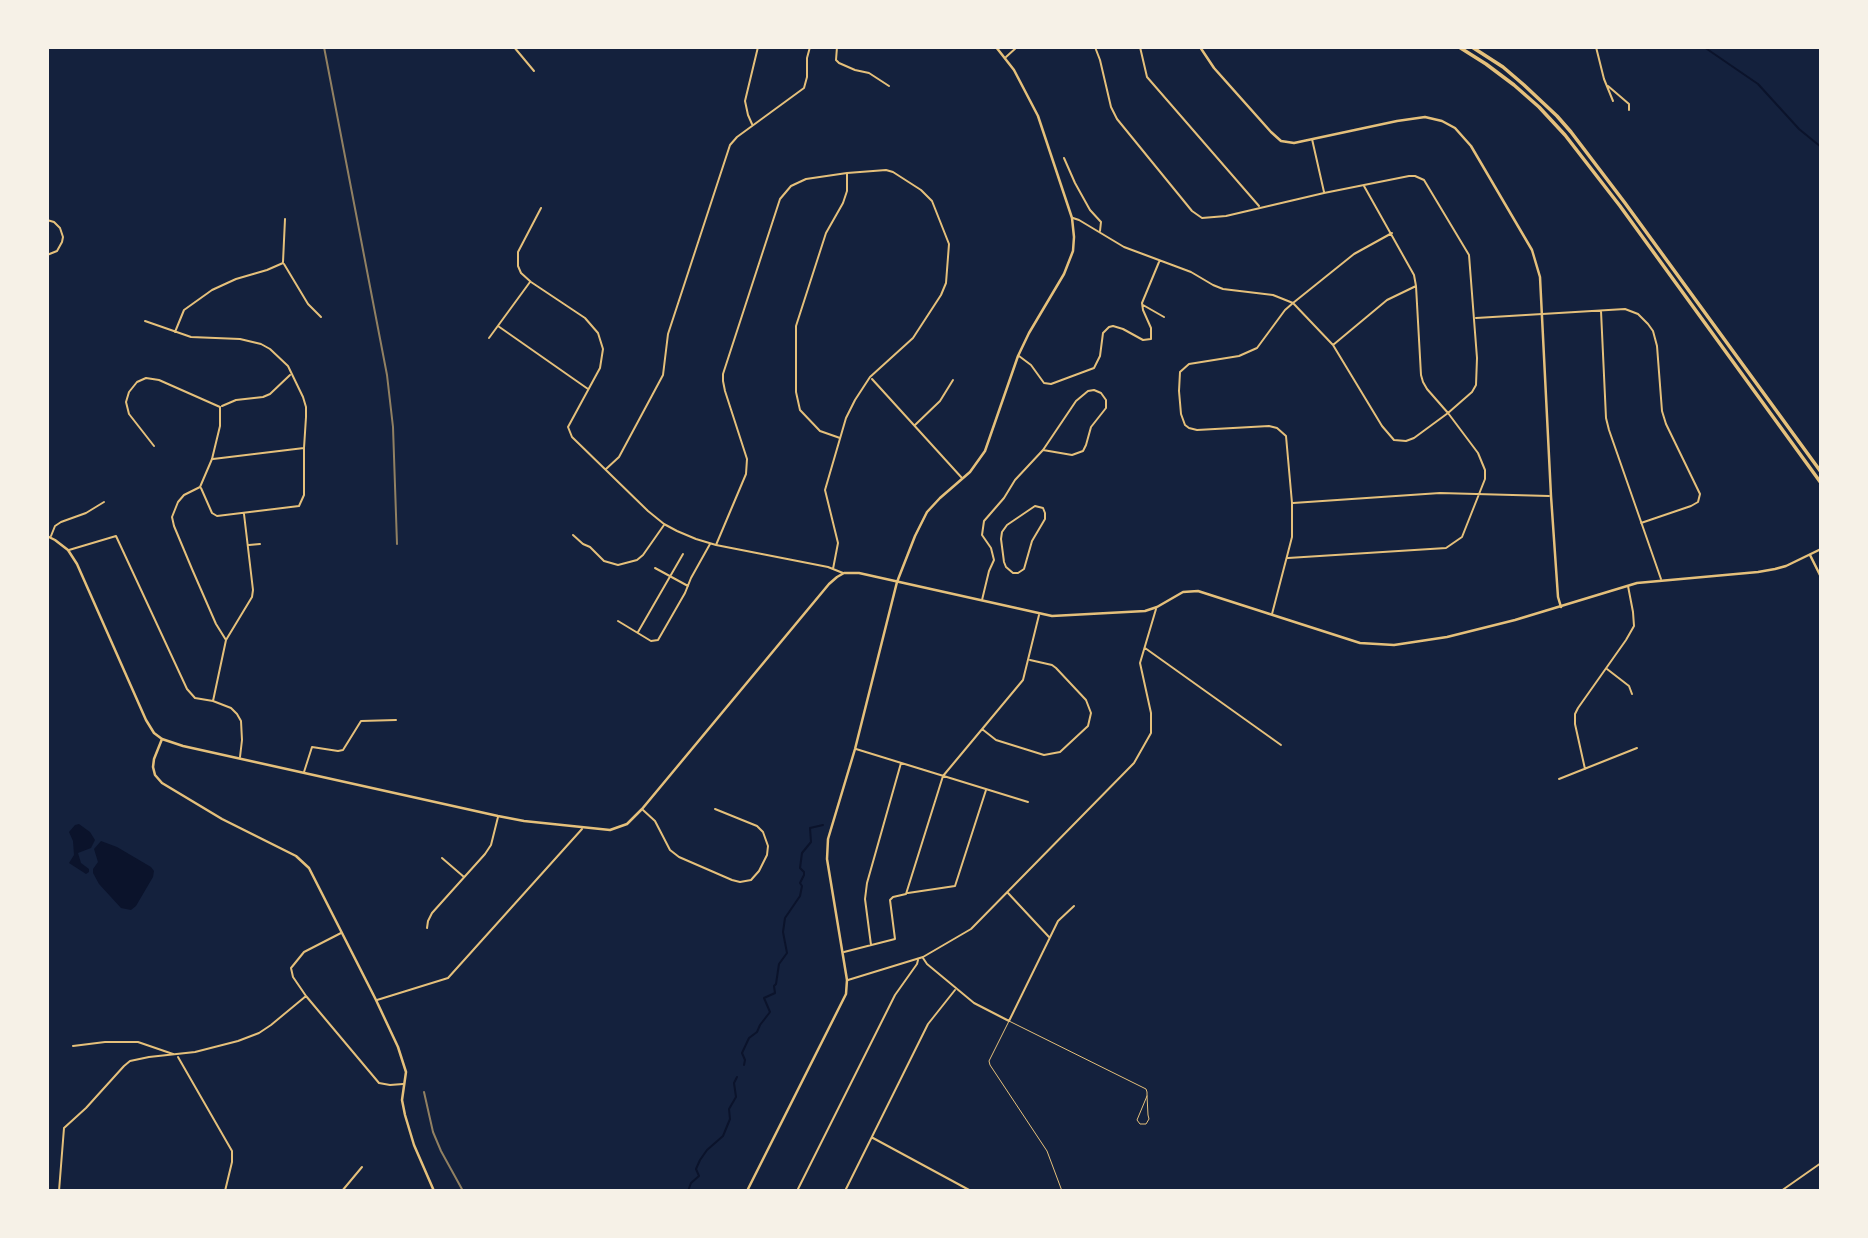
<!DOCTYPE html>
<style>
body{margin:0}
#map{position:relative;width:1868px;height:1238px;overflow:hidden;background:#14213d;font-family:"Zilla Slab",serif}
canvas{display:block}
.frame{position:absolute;inset:0;border:49px solid #f6f1e7;pointer-events:none}
</style>
<div id="map">
<canvas width="1868" height="1238"></canvas>
<div class="frame"></div>
</div>
<script>
const g = document.querySelector('canvas').getContext('2d');
g.lineJoin = 'round';
function paint(path, color) {
  g.fillStyle = color;
  g.fill(path, 'evenodd');
}
function shape(rows) {
  const path = new Path2D();
  for (const r of rows) {
    path.moveTo(r[0], r[1]);
    for (let i = 2; i < r.length; i += 2) path.lineTo(r[i], r[i + 1]);
  }
  return path;
}
function stroke(path, color, width, dash) {
  g.strokeStyle = color;
  g.lineWidth = width;
  g.lineCap = dash ? 'butt' : 'round';
  g.setLineDash(dash || []);
  g.stroke(path);
}
paint(shape([
 [79,824,90,832,95,840,91,848,78,853,81,863,89,869,89,872,86,874,69,863,74,855,73,841,69,832,75,825],
 [101,841,117,847,151,867,154,871,153,877,136,906,131,910,121,908,99,884,93,873,93,869,98,862,94,849]
]), '#0b132b');
stroke(shape([
 [1704,47,1758,84,1799,129,1821,147],
 [744,1065,745,1060,742,1053,749,1038,757,1032,760,1025,770,1012,764,998,775,993,774,986,776,984,779,964,787,953,783,932,785,918,800,896,802,886,800,883,804,875,804,872,800,868,802,853,811,842,810,828,823,825],
 [688,1191,691,1183,699,1176,696,1169,700,1160,707,1150,723,1136,730,1119,729,1109,736,1097,734,1083,737,1077]
]), '#0b132b', 2);
stroke(shape([
 [1062,1191,1047,1151,990,1065,989,1061,1009,1021,1146,1089,1147,1092,1147,1096,1148,1115,1149,1119,1146,1124,1140,1124,1137,1120,1147,1096]
]), '#e5c07b', 1);
stroke(shape([
 [514,47,534,71],
 [837,47,836,60,839,63,855,70,869,73,889,86],
 [1140,47,1147,77,1259,206],
 [1596,47,1604,79,1613,101],
 [1006,57,1017,47],
 [1608,86,1629,104,1629,110],
 [752,124,748,115,745,101,758,47],
 [1312,139,1324,192],
 [1064,158,1075,183,1090,210,1101,222,1100,231],
 [541,208,518,252,518,266,521,273,531,282,585,318,598,333,603,349,600,368,568,427,572,437,648,511,664,524,677,531,696,539,716,545,828,567,843,573],
 [1073,218,1079,220,1124,247,1191,272,1213,285,1223,289,1273,295,1293,303,1333,345,1382,426,1394,440,1406,441,1414,438,1448,413,1472,392,1476,385,1477,358,1469,255,1424,180,1415,176,1409,176,1324,193,1226,216,1202,218,1192,211,1117,119,1111,107,1100,60,1095,47],
 [47,220,54,222,60,228,63,237,62,242,57,251,47,255],
 [283,262,285,219],
 [284,264,308,304,321,317],
 [1143,305,1164,317],
 [1601,311,1606,418,1609,430,1661,579],
 [1476,318,1625,309,1638,314,1648,324,1653,331,1657,346,1662,411,1666,424,1700,494,1698,502,1691,506,1641,523],
 [145,321,191,337,240,339,261,344,270,349,288,366,303,397,306,407,306,417,304,448,304,495,299,506,217,516,212,513,201,488],
 [498,326,588,389],
 [175,332,184,310,212,290,236,279,267,270,283,263],
 [489,338,530,282],
 [1333,345,1387,300,1416,286],
 [1019,356,1031,365,1044,383,1051,384,1094,368,1100,356,1103,333,1109,327,1113,326,1123,329,1143,340,1151,339,1151,328,1143,310,1142,303,1159,262],
 [872,379,962,478],
 [222,406,236,400,263,397,270,394,290,375],
 [915,425,940,401,953,380],
 [840,438,820,431,800,410,796,392,796,326,826,233,843,203,847,191,847,173],
 [154,446,129,414,126,402,129,392,137,382,146,378,159,380,220,407,220,426,212,459,200,487,184,495,178,502,172,517,174,526,192,569,216,624,226,640,213,701],
 [213,459,304,448],
 [606,469,619,457,663,375,668,334,730,145,737,137,804,88,807,77,807,58,810,47],
 [1293,503,1440,493,1549,496],
 [1035,506,1043,508,1045,513,1045,519,1032,541,1024,569,1018,573,1013,573,1006,567,1004,562,1001,539,1002,532,1007,525,1035,506],
 [573,535,583,544,590,547,604,561,618,565,637,560,643,555,664,525],
 [51,536,55,526,61,522,86,513,104,502],
 [249,545,260,544],
 [716,545,746,474,747,459,725,391,723,381,723,374,780,199,791,186,806,179,847,173,886,170,893,172,921,190,932,201,949,244,946,283,941,295,913,338,870,377,855,400,846,418,825,490,838,543,833,569],
 [69,550,116,536,187,689,195,698,213,701,231,708,237,714,241,721,242,740,240,757],
 [1288,558,1446,548,1462,537,1485,479,1485,470,1478,453,1448,413,1427,389,1423,382,1421,375,1416,286,1414,275,1364,186],
 [655,568,688,586],
 [982,600,989,571,994,560,991,548,982,535,984,521,1004,498,1015,480,1043,450,1076,401,1088,391,1094,390,1101,393,1106,400,1106,408,1091,427,1086,445,1083,451,1072,455,1043,450],
 [1272,614,1292,537,1292,503,1286,436,1277,428,1269,426,1197,430,1189,428,1185,425,1181,414,1179,391,1180,372,1189,364,1239,356,1257,348,1285,310,1293,303,1354,254,1392,233],
 [618,621,651,641,658,640,685,593,691,578,710,544],
 [638,632,683,554],
 [226,640,252,597,253,590,244,514],
 [1145,648,1281,745],
 [1607,669,1629,686,1632,694],
 [982,729,996,740,1044,755,1060,752,1088,726,1091,713,1086,700,1056,668,1052,665,1030,660],
 [856,749,1028,802],
 [1585,769,1575,724,1575,714,1578,708,1626,640,1634,626,1633,612,1628,586],
 [304,772,312,747,338,751,343,750,361,721,396,720],
 [1559,779,1637,748],
 [643,810,655,821,670,850,679,857,732,880,740,882,751,880,759,871,767,855,768,846,763,832,757,826,715,809],
 [442,858,464,877],
 [908,893,955,886,986,790],
 [1008,893,1049,937],
 [427,928,428,921,432,913,485,854,491,845,498,817],
 [341,933,304,952,291,968,293,977,306,996,379,1083,390,1085,403,1084],
 [871,945,865,899,867,883,901,763],
 [844,952,895,939,890,900,893,897,906,894,943,776,1023,680,1039,615],
 [923,958,927,964,974,1003,1009,1021,1058,921,1074,906],
 [848,980,923,957,971,929,1134,763,1151,733,1151,713,1140,663,1156,609],
 [377,1000,448,978,582,829],
 [73,1046,105,1042,138,1042,173,1054],
 [178,1057,232,1151,232,1162,225,1191],
 [873,1138,971,1191],
 [59,1191,64,1128,86,1108,124,1066,130,1061,149,1057,195,1052,238,1041,259,1033,271,1025,306,996],
 [342,1191,362,1167],
 [797,1191,895,995,917,964,918,960],
 [845,1191,928,1024,955,990],
 [1781,1191,1821,1163]
]), '#e5c07b', 2);
stroke(shape([
 [1200,47,1214,68,1271,132,1281,141,1294,143,1397,121,1425,117,1442,121,1455,128,1471,146,1532,250,1540,277,1551,496,1558,597,1561,607],
 [1810,555,1821,577],
 [162,739,154,759,153,767,155,775,162,783,222,819,296,856,309,868,376,1000,398,1047,406,1072,402,1100,405,1115,414,1145,434,1191],
 [747,1191,846,994,847,980,827,859,828,839,855,749,897,582,915,536,927,512,940,498,970,472,985,451,1018,356,1029,333,1064,274,1073,251,1074,237,1072,218,1038,116,1014,70,996,47]
]), '#e5c07b', 2.5);
stroke(shape([
 [47,536,55,540,68,550,77,564,146,720,154,733,162,739,183,746,498,816,524,821,610,830,627,824,642,809,829,584,837,577,844,573,859,573,1052,616,1145,611,1157,607,1183,592,1198,591,1360,643,1394,645,1447,637,1515,620,1637,583,1758,572,1775,569,1786,566,1821,549]
]), '#e5c07b', 2.5);
stroke(shape([
 [1459,47,1486,64,1514,85,1539,107,1565,135,1620,206,1821,483],
 [1472,47,1503,67,1524,85,1557,116,1571,132,1625,203,1821,472]
]), '#e5c07b', 3.5);
stroke(shape([
 [324,47,387,375,393,427,397,544],
 [424,1092,433,1132,441,1151,463,1191]
]), '#918062', 2);
</script>
